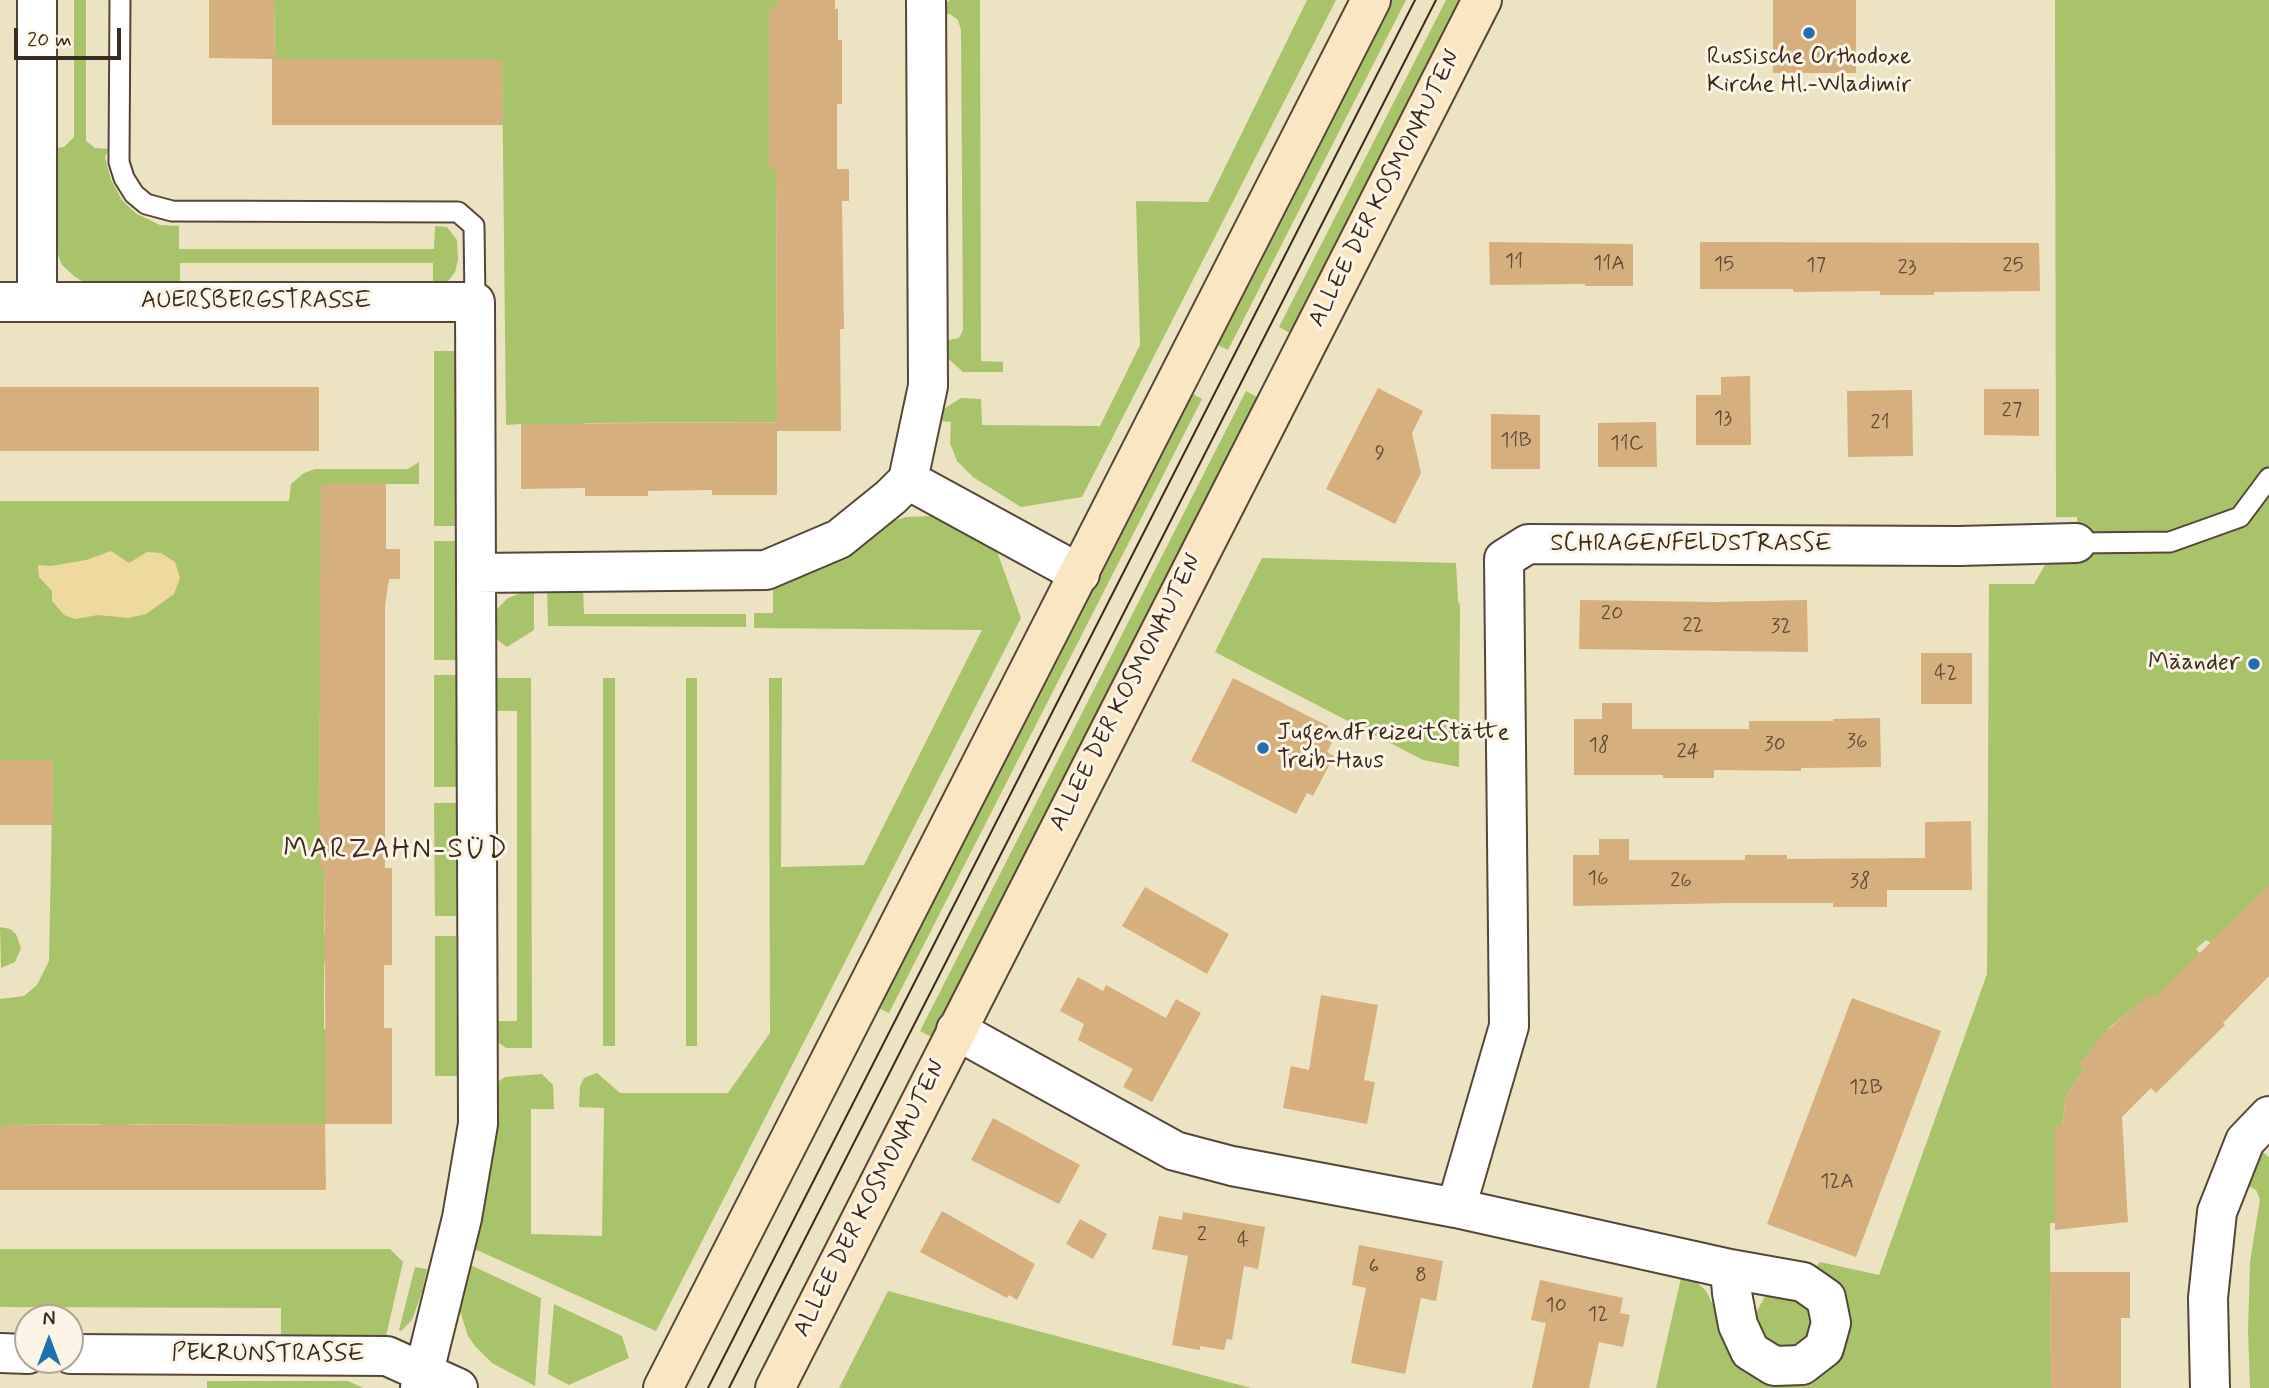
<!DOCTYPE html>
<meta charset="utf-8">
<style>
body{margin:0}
#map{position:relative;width:2269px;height:1388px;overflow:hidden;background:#ece3c3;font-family:Mynerve,sans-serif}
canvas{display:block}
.north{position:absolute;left:14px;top:1304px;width:70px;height:70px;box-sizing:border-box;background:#fcf5e5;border:2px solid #afa495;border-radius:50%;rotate:0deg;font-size:19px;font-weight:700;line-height:28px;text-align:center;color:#3b2a1e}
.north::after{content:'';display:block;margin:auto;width:24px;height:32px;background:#1f6fb2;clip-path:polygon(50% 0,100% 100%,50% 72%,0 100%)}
.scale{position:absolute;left:14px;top:28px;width:107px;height:32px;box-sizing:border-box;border:4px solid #3b2a1e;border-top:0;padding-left:9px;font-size:21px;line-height:24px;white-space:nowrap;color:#3b2a1e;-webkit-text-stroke:5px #fcf5e5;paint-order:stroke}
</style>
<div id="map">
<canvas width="2269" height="1388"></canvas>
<div class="north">N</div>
<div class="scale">20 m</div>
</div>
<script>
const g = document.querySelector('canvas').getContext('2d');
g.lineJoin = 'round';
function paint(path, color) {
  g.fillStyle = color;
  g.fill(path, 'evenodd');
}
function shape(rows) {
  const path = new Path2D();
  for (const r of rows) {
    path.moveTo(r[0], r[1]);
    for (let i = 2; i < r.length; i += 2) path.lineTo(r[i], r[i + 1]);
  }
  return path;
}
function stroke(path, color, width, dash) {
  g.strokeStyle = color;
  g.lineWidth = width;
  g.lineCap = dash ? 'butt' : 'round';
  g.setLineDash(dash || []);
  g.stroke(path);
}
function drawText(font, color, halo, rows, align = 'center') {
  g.font = font + ' Mynerve,sans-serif';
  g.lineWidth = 6;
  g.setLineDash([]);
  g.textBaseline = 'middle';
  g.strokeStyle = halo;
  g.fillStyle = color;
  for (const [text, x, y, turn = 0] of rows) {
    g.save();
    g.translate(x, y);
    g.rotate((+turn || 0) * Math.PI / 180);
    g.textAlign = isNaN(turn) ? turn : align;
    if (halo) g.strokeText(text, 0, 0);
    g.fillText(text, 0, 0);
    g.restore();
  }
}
paint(shape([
 [74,0,86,0,86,141,95,148,109,149,105,157,111,180,122,200,129,207,137,214,160,225,179,226,179,249,434,249,435,226,447,227,457,240,458,260,455,272,449,280,433,287,433,263,180,263,180,286,88,285,74,276,62,265,54,245,51,149,64,147,74,137],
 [274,0,777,0,777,8,769,9,769,167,776,168,777,422,585,423,584,429,521,424,506,425,502,59,275,59],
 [950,0,980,0,981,361,1003,362,1003,372,963,372,942,353,944,341,959,338,963,330,961,30,958,20,950,14,940,14,941,7],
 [1307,0,1336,0,1082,497,1021,507,973,477,957,461,950,443,951,422,939,421,939,412,961,398,981,399,982,425,1100,426,1140,345,1136,201,1208,202],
 [1391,0,1406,0,1228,350,1216,344],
 [1446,0,1462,0,1292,334,1279,327],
 [2055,0,2269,0,2269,886,2211,943,2206,940,2196,949,2204,958,2153,999,2148,996,2110,1027,2080,1064,2084,1069,2066,1096,2062,1125,2055,1125,2055,1223,2050,1223,2051,1388,1656,1388,1683,1269,1706,1291,1721,1320,1821,1370,1812,1271,1820,1262,1879,1275,1987,974,1989,584,2034,584,2049,558,2078,552,2077,517,2056,517],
 [434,351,455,351,456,526,434,526],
 [1246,391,1259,398,932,1037,920,1031],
 [1190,392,1202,399,889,1013,876,1007],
 [419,462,419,484,322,484,319,804,324,868,324,934,330,935,324,965,324,1029,331,1029,326,1061,326,1124,132,1124,102,1130,101,1124,3,1125,2,1130,0,1130,0,999,24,996,37,985,49,961,53,760,0,760,0,501,289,501,291,484,304,473,315,469,408,469],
 [931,516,943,517,994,543,1021,618,656,1331,468,1246,493,1089,499,1081,505,1077,542,1074,553,1085,554,1109,531,1109,531,1234,602,1236,604,1108,579,1107,580,1086,584,1078,597,1073,620,1093,728,1093,770,1033,769,678,782,678,781,867,864,865,982,630,754,628,754,613,773,613,773,584,893,521,906,517],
 [434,541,456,541,456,660,434,660],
 [1262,558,1456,563,1458,601,1460,605,1459,767,1423,760,1215,652],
 [534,588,534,630,507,647,495,638,492,614,508,598],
 [547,588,583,588,584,614,746,614,746,627,548,626],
 [434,675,456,675,456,787,434,787],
 [495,678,531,678,532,1048,506,1048,491,1037,491,1021,517,1021,517,711,491,711],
 [603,678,615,678,615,1046,603,1046],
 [686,678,697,678,697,1046,686,1046],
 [434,803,456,803,456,916,435,916],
 [0,927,10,929,16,934,21,948,15,962,1,968],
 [435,936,456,936,457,1076,435,1076],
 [2258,1148,2269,1157,2269,1388,2250,1388,2248,1331,2250,1262,2260,1199,2256,1190,2242,1183],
 [0,1249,390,1249,403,1262,386,1336,281,1337,281,1308,0,1307],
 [464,1262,541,1298,535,1386,492,1363,475,1346,468,1336,459,1308],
 [415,1267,427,1269,422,1292,412,1320,401,1331,399,1330],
 [888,1291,1251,1388,839,1388],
 [1773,1292,1812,1303,1812,1344,1772,1353,1754,1317,1764,1298],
 [554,1304,622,1336,629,1358,569,1385,548,1374],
 [207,1381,348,1381,363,1388,207,1388]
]), '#a8c36a');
paint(shape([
 [111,551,129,563,147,552,161,553,175,562,180,578,174,594,146,614,129,618,98,615,75,619,64,615,52,601,52,591,39,577,38,565,51,566,86,560]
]), '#eeda9e');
paint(shape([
 [209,0,274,0,275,59,502,59,503,125,272,125,272,59,209,58],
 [777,0,835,0,835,9,838,9,838,40,842,40,842,104,837,104,837,169,849,169,849,201,842,201,844,329,840,329,841,431,777,431,776,168,769,168,769,8,777,8],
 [1773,0,1856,0,1856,73,1773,73],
 [1489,242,1633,244,1633,286,1585,286,1585,284,1490,285],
 [1700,242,2039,243,2040,291,1934,292,1934,295,1880,295,1880,291,1793,292,1793,289,1700,289],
 [1750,376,1751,445,1696,445,1696,395,1721,395,1721,377],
 [0,387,319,387,319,451,0,451],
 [1378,388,1423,411,1412,433,1421,473,1395,524,1326,489],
 [1984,389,2039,389,2039,436,1984,435],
 [1912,390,1913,456,1848,457,1847,391],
 [1491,414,1540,415,1540,469,1491,469],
 [777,422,777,495,712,495,712,490,648,491,648,496,585,496,585,488,521,489,521,424],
 [1656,422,1657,467,1598,467,1598,423],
 [321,484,386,484,386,549,400,549,400,579,389,579,385,606,385,868,392,868,392,965,384,965,384,1028,392,1028,392,1124,326,1124,324,868,320,868,319,805],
 [1580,600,1714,602,1807,600,1808,652,1579,649],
 [1921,653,1972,653,1972,704,1921,704],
 [1233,678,1338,731,1327,752,1334,756,1313,796,1307,793,1296,814,1191,761],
 [1602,703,1632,703,1632,729,1749,729,1749,721,1833,721,1833,719,1880,718,1881,767,1801,768,1801,771,1714,770,1714,778,1663,778,1663,775,1574,775,1574,719,1602,719],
 [0,760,53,760,52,825,0,825],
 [1971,821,1972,890,1887,890,1887,907,1833,907,1833,903,1732,903,1573,906,1573,855,1599,855,1599,839,1629,839,1629,860,1745,860,1745,855,1787,855,1787,859,1925,858,1925,822],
 [2269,885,2269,976,2223,1023,2225,1025,2156,1093,2151,1088,2122,1117,2128,1222,2055,1230,2055,1125,2062,1125,2066,1096,2084,1069,2080,1064,2104,1033,2148,995,2153,999],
 [1145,887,1229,934,1207,974,1122,926],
 [1078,977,1103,991,1106,985,1166,1018,1176,999,1201,1013,1152,1102,1123,1087,1133,1069,1078,1040,1084,1024,1060,1011],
 [1321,995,1378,1005,1364,1080,1375,1082,1367,1124,1283,1108,1291,1066,1309,1070],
 [1852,998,1941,1031,1856,1257,1767,1224],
 [993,1118,1080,1165,1059,1204,971,1160],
 [258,1124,325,1124,326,1190,0,1190,0,1130,2,1130,2,1125],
 [942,1211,1035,1264,1017,1300,1009,1295,1007,1298,920,1252],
 [1183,1212,1265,1227,1258,1269,1244,1266,1232,1340,1227,1339,1224,1350,1200,1346,1200,1350,1172,1345,1188,1256,1152,1249,1159,1216,1182,1220],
 [1080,1219,1107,1234,1093,1259,1066,1244],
 [1359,1245,1443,1261,1436,1301,1421,1298,1405,1374,1351,1363,1366,1288,1352,1285],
 [2050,1272,2130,1272,2130,1318,2121,1318,2121,1388,2051,1388],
 [1540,1280,1623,1298,1620,1313,1630,1315,1623,1347,1599,1342,1589,1388,1532,1388,1546,1323,1531,1320]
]), '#d6af7f');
const service = shape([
 [120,0,119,162,124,178,134,194,146,204,172,211,458,212,474,226,475,302],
 [2076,543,2170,542,2240,517,2269,478]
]);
const minor = shape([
 [0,302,475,302,478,1124,462,1218,420,1388],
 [37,302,37,0],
 [908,480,1080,574],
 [476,573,766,570,839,539,891,497,908,480,928,386,926,0],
 [956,1030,1175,1151,1232,1166,1456,1208,1730,1269],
 [1456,1208,1509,1026,1504,559,1528,544,1959,546,2076,543],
 [1730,1269,1803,1282,1826,1298,1831,1323,1824,1348,1802,1365,1774,1366,1750,1351,1738,1325,1732,1293,1730,1269],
 [0,1353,28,1354],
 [70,1354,387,1356,458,1388],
 [2210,1388,2208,1298,2217,1212,2245,1141,2269,1116]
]);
const secondary = shape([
 [663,1388,1371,0],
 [775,1388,1482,0]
]);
stroke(service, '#564637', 23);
stroke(minor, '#564637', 42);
stroke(secondary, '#564637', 42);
stroke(service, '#fff', 19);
stroke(minor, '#fff', 38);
stroke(secondary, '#fbe6c4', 38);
stroke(shape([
 [708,1388,1415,0],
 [729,1388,1436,0]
]), '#3b2a1e', 2);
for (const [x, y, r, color] of [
 [1809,33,7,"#1f6fb2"],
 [2254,664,7,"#1f6fb2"],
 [1263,748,7,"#1f6fb2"]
]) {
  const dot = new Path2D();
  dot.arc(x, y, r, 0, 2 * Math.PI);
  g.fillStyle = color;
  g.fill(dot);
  stroke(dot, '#fcf5e5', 2.5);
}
drawText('21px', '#624b36', null, [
 ["11",1514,263],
 ["11A",1609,265],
 ["15",1724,266],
 ["17",1816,267],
 ["25",2013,267],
 ["23",1907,269],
 ["27",2012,412],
 ["13",1723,420],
 ["21",1880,424],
 ["11B",1516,442],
 ["11C",1627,445],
 ["9",1380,455],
 ["20",1612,615],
 ["22",1693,627],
 ["32",1781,628],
 ["42",1946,675],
 ["36",1857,743],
 ["30",1775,746],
 ["18",1599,747],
 ["24",1688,753],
 ["16",1598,880],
 ["26",1681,882],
 ["38",1860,883],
 ["12B",1866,1089],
 ["12A",1837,1183],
 ["2",1202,1236],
 ["4",1243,1242],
 ["6",1374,1268],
 ["8",1421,1277],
 ["10",1556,1307],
 ["12",1598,1316]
]);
drawText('24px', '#3b2a1e', '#fcf5e5', [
 ["Russische Orthodoxe",1809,58],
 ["Kirche Hl.-Wladimir",1809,86],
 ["Mäander",2240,664,"right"],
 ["JugendFreizeitStätte",1277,734,"left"],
 ["Treib-Haus",1277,762,"left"]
]);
drawText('24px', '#3b2a1e', '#fcf5e5', [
 ["ALLEE DER KOSMONAUTEN",1386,189,-63],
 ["AUERSBERGSTRASSE",256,302],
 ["SCHRAGENFELDSTRASSE",1691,545],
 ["ALLEE DER KOSMONAUTEN",1127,693,-63],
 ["ALLEE DER KOSMONAUTEN",871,1199,-63],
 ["PEKRUNSTRASSE",268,1355]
]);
g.letterSpacing = '2px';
drawText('28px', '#3b2a1e', '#fcf5e5', [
 ["MARZAHN-SÜD",396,851]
]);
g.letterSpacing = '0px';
</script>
